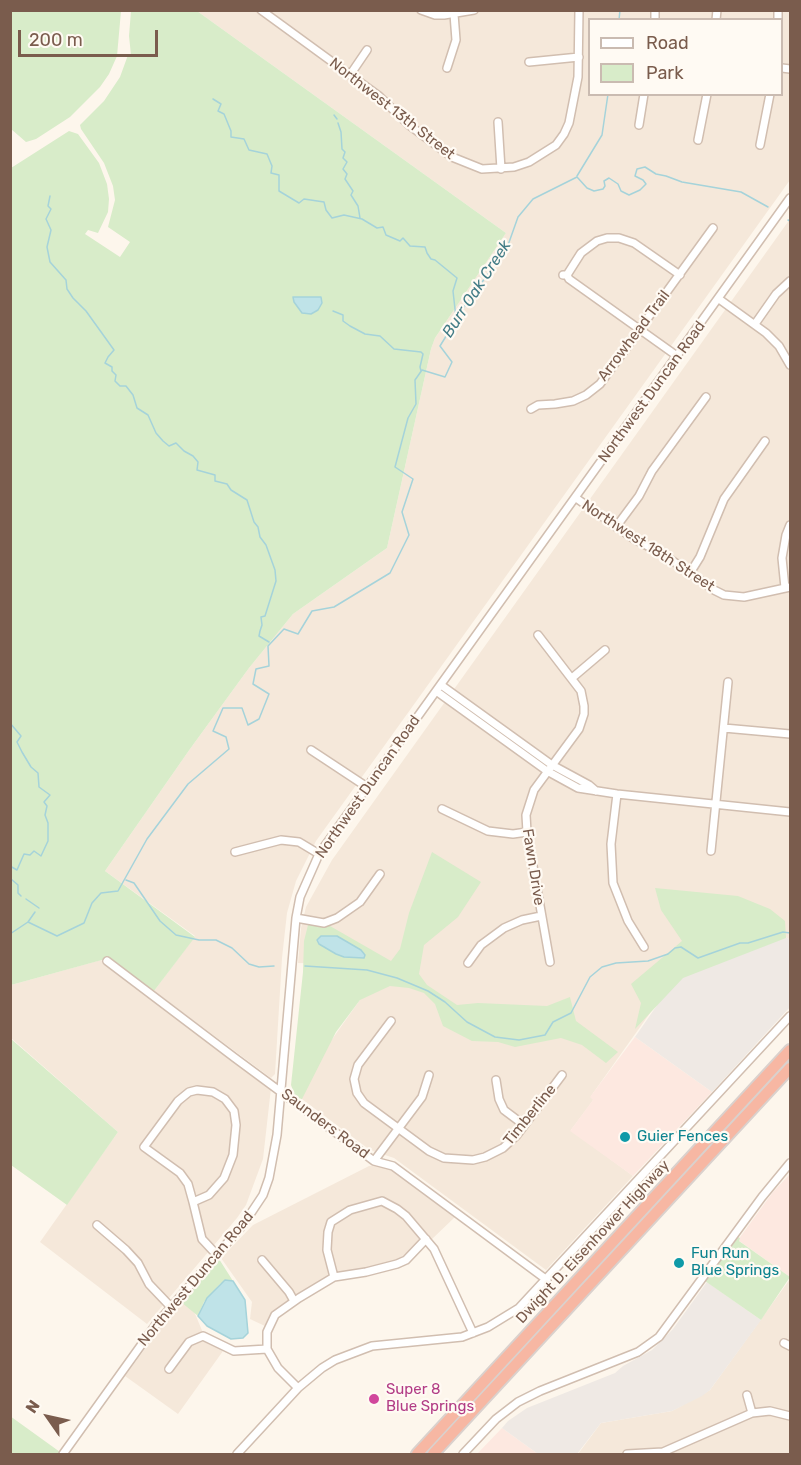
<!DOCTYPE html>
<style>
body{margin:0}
#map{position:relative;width:801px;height:1465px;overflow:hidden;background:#fdf6ec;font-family:Rubik,sans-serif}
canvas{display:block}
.frame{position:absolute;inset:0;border:12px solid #7a5c4d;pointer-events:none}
.legend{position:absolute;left:588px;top:18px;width:195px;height:78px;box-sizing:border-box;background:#fffaf3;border:2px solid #cabbb1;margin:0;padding:8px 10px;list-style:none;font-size:18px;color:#7a5c4d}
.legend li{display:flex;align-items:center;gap:12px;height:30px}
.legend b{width:30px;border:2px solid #cabbb1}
.north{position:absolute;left:18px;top:1387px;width:60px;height:60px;-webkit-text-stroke:4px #fffaf3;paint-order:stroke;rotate:304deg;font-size:16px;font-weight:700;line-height:24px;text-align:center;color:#7a5c4d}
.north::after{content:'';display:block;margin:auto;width:21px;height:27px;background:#7a5c4d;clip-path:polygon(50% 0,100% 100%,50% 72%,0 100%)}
.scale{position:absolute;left:18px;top:30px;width:140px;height:27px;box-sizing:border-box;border:3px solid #7a5c4d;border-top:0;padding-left:8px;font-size:18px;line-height:21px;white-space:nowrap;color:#7a5c4d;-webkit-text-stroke:4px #fffaf3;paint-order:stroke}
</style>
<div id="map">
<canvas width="801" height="1465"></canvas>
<div class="frame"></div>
<ul class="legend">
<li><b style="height:8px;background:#fff"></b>Road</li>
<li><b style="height:16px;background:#d8ecc9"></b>Park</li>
</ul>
<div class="north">N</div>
<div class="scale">200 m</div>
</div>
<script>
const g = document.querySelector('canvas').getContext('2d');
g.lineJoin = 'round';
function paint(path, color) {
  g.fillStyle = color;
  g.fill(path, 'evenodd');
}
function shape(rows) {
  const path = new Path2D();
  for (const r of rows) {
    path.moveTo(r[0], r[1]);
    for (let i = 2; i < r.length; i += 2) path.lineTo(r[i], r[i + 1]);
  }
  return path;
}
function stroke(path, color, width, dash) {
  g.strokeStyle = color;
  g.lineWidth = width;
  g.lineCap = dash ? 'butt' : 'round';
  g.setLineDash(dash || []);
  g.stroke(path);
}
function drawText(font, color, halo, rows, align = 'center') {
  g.font = font + ' Rubik,sans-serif';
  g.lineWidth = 4.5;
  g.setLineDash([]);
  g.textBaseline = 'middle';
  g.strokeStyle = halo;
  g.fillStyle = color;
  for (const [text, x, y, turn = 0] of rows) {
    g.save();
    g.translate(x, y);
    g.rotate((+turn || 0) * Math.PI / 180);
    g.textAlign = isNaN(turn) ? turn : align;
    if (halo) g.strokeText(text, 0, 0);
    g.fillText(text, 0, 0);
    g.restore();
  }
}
paint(shape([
 [197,11,790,11,790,180,316,841,296,881,287,913,282,958,275,1074,271,1078,154,991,195,936,105,871,190,749,249,668,293,614,387,548,431,349,435,338,506,233],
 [590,20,782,20,782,94,590,94],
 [790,219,790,940,763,921,712,926,591,1096,594,1099,571,1130,633,1176,546,1270,394,1158,370,1150,294,1093,384,966,298,963,301,928,306,907,332,860],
 [101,960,271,1088,263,1159,246,1205,237,1218,147,1324,40,1242,118,1132,11,1038,11,985],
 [376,1165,392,1170,455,1217,431,1240,421,1241,395,1262,328,1277,299,1294,275,1311,267,1327,250,1319,252,1302,221,1258,253,1225,369,1166],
 [790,1279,790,1454,578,1454,601,1423,672,1411,710,1390],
 [188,1297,206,1340,223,1351,178,1414,125,1376,164,1323]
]), '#f5e8da');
paint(shape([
 [635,1037,712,1092,633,1176,570,1131,593,1100,590,1097],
 [790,1174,790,1277,738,1240,773,1192],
 [502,1428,538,1454,477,1454]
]), '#fde8e0');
paint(shape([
 [763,920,790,940,790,1007,712,1092,635,1037,712,926],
 [707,1282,761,1320,710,1390,702,1396,672,1411,601,1423,577,1454,538,1454,502,1428,508,1421,527,1408,615,1373,623,1366,652,1350,673,1329]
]), '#efe9e4');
paint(shape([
 [11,10,121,11,117,56,109,74,100,87,70,117,36,139,26,142,11,129],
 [131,11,197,11,506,233,435,338,431,349,387,548,293,614,249,668,190,749,105,871,195,937,154,991,109,958,11,985,11,168,69,131,78,134,99,163,107,184,109,199,108,212,98,233,88,230,85,234,120,257,130,242,108,227,115,200,113,186,104,163,81,129,80,125,104,101,120,77,128,55,131,55,129,36],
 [432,852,481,882,458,917,424,945,419,974,427,985,457,1005,478,1003,547,1006,570,997,576,1021,618,1052,606,1063,582,1045,561,1038,515,1047,498,1042,472,1041,443,1026,435,1004,424,993,409,988,390,986,360,1000,336,1032,301,1101,295,1096,291,1085,303,972,304,941,308,925,330,926,391,961,400,949,409,913],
 [342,939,361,950,336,954,319,944],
 [655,888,738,896,770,909,785,921,786,938,683,978,635,1029,641,1003,631,984,682,941,661,910],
 [10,1038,118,1132,67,1205,11,1165],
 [738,1237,740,1238,739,1241,790,1277,761,1320,705,1281],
 [219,1259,233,1281,227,1280,220,1284,204,1302,198,1316,181,1302],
 [10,1416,60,1452,58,1454,11,1454]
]), '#d8ecc9');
const water = shape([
 [293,297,321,297,322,303,318,310,311,314,302,313,294,302,293,297],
 [321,936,337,936,361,950,365,955,364,958,344,957,336,954,319,944,317,940,321,936],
 [225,1280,233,1281,245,1300,248,1333,243,1338,231,1339,207,1326,198,1316,207,1298,225,1280]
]);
paint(water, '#bfe3e8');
stroke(water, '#a5d3da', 1.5);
stroke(shape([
 [619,20,620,10],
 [213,99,221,104,218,111,224,114,231,131,231,137,244,139,249,150,267,154,272,166,271,173,279,175,279,191,299,203,304,199,324,202,326,210,332,218,344,215,362,219,377,228,383,227,386,235,400,241,403,238,410,246,425,247,427,253,431,259,435,260,457,278,453,291,456,318],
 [334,115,337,119],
 [338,123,341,132,342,149,345,152,343,158,347,162,343,169,347,174,345,179,353,191,351,195,358,206,360,218],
 [577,176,602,135,608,94],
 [577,177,587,188,594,191,603,189,605,186,604,181,609,178,618,184,621,191,629,195,640,190,646,184,643,180,635,176,637,169,645,167,656,174,666,176,682,182,741,192,768,207],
 [50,196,48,206,51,209,46,219,51,230,47,247,50,262,66,280,67,289,73,298,86,311,114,350,108,357,105,363,112,367,112,371,116,375,115,381,120,386,126,386,133,395,137,408,148,415,156,433,163,441,169,446,176,443,184,451,193,456,198,462,197,470,215,475,215,481,227,484,231,490,247,500,254,522,258,527,260,537,266,545,275,570,276,581,265,616,261,617,262,625,260,631,259,636,269,642],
 [788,220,790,221],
 [333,311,343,315,343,321,350,326,365,334,380,336,394,349,421,352,423,354,420,367,421,371],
 [10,723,21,736,17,742,22,752,31,767,38,773,39,787,50,795,44,802,47,806,45,815,48,823,48,841,41,856,34,851,30,855,24,854,17,870,10,866],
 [10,876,11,879,18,885,18,893,21,896],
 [126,880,134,883,160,921,176,935,199,940,216,940,232,948,249,964,259,967,274,966],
 [26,899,39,908],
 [28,922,35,912],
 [10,934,28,922,57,936,84,923,92,903,101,893,118,891,147,839,188,784,229,749,226,737,213,731,223,708,242,708,248,725,259,719,269,694,253,684,256,669,269,666,268,646,284,629,298,634,312,611,334,607,390,573,409,535,402,512,413,479,395,467,408,418,416,404,415,380,422,370,445,377,452,362,440,346,466,304,507,248,518,217,533,199,577,177],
 [305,966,367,970,397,978,428,991,445,1002,467,1022,495,1037,519,1040,545,1035,553,1022,571,1013,590,977,602,967,616,963,648,961,668,954,675,948,681,947,698,958,740,943,748,943,783,932,790,933]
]), '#a5d3da', 1.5);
const minor = shape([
 [261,10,379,96,409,125,452,157,482,169,514,167,529,162,556,145,564,134,569,123,578,77,579,10],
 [421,10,435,15,444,15,474,10],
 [655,20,655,10],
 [716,20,717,10],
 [778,20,778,10],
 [529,62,579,57],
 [447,68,456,40,454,14],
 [782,68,790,69],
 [350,75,367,50],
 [498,122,501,169],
 [639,125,644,94],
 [698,140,707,94],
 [760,145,770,94],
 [563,275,567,275,569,279,677,356],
 [567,275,581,253,597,241,607,238,619,238,634,243,680,275],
 [719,299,766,333,779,346,790,365],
 [755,324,776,294,790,281],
 [531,409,538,405,555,404,573,401,586,395,600,384,713,228],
 [576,498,634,539,663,554,714,590,724,595,744,597,790,587],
 [616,527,639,496,652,471,706,397],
 [690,573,700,557,724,499,765,441],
 [785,588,782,558,786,535,790,525],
 [538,635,581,691,584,706,584,714,579,729,534,790,526,815,527,832,550,962],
 [572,678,605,650],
 [441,685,552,765,589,785,596,791],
 [436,691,547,771,578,788,617,794,790,812],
 [724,728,790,734],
 [311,750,367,787],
 [617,794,611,844,613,883,628,921,644,947],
 [442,809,488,831,513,834,527,832],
 [711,851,728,682],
 [235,852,281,840,299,842,319,854],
 [296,918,324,923,337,918,360,902,380,874],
 [107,961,235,1058,374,1161,393,1166,547,1280],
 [468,963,481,945,504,928,522,920,541,916],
 [391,1021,358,1065,354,1079,357,1093,364,1103,429,1151,444,1158,473,1160,485,1157,503,1148,517,1135,562,1075],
 [496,1080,499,1099,504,1110,524,1125],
 [197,1090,213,1092,225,1099,234,1111,236,1125,233,1155,224,1178,209,1195,193,1202,188,1184,180,1173,144,1147,178,1101,189,1092,197,1090],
 [374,1161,422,1097,429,1075],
 [193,1202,202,1239,216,1254],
 [97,1225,126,1250,138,1263,149,1284,170,1306],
 [262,1260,289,1292,294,1301],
 [334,1277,327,1250,328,1232,331,1222,350,1210,382,1201,397,1209,406,1216,434,1249,473,1333],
 [784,1343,790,1346],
 [169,1369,189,1342,203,1336,234,1351,267,1349],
 [298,1388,278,1368,267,1349,267,1332,275,1315,299,1298,334,1277,366,1272,397,1264,406,1260,426,1239],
 [747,1395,752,1413],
 [63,1454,157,1323,243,1225,263,1195,269,1178,277,1135,296,918,300,897,319,854,790,198],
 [237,1454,298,1388,322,1368,335,1360,372,1346,462,1337,488,1327,519,1308,790,1016],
 [463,1454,496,1419,518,1402,540,1391,638,1352,659,1337,762,1197,790,1163],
 [627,1454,663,1452,752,1413,770,1411,790,1416]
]);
const highway = shape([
 [417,1454,790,1050],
 [433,1454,790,1068]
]);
stroke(minor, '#d1beb0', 10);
stroke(highway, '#dad1cd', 14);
stroke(minor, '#fff', 7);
stroke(highway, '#f7b7a3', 10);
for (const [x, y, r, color] of [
 [625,1137,6,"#0f9aa8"],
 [679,1263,6,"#0f9aa8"],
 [374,1399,6,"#d1479c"]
]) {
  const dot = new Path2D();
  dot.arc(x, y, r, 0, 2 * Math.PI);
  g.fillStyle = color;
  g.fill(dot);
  stroke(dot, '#fffaf3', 2);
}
drawText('15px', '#7a5c4d', '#fffaf3', [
 ["Northwest 13th Street",392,109,38],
 ["Arrowhead Trail",634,336,-53],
 ["Northwest Duncan Road",652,392,-54],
 ["Northwest 18th Street",648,546,33],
 ["Northwest Duncan Road",368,787,-55],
 ["Fawn Drive",533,867,81],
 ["Timberline",530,1115,-51],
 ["Saunders Road",325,1124,37],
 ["Dwight D. Eisenhower Highway",593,1242,-47],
 ["Northwest Duncan Road",196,1279,-50]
]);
drawText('15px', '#0d838f', '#fffaf3', [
 ["Guier Fences",637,1137],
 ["Fun Run",691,1254],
 ["Blue Springs",691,1271]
], 'left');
drawText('15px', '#b23c85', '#fffaf3', [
 ["Super 8",386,1390],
 ["Blue Springs",386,1407]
], 'left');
drawText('italic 16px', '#437c86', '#fffaf3', [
 ["Burr Oak Creek",477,289,-57]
]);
</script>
